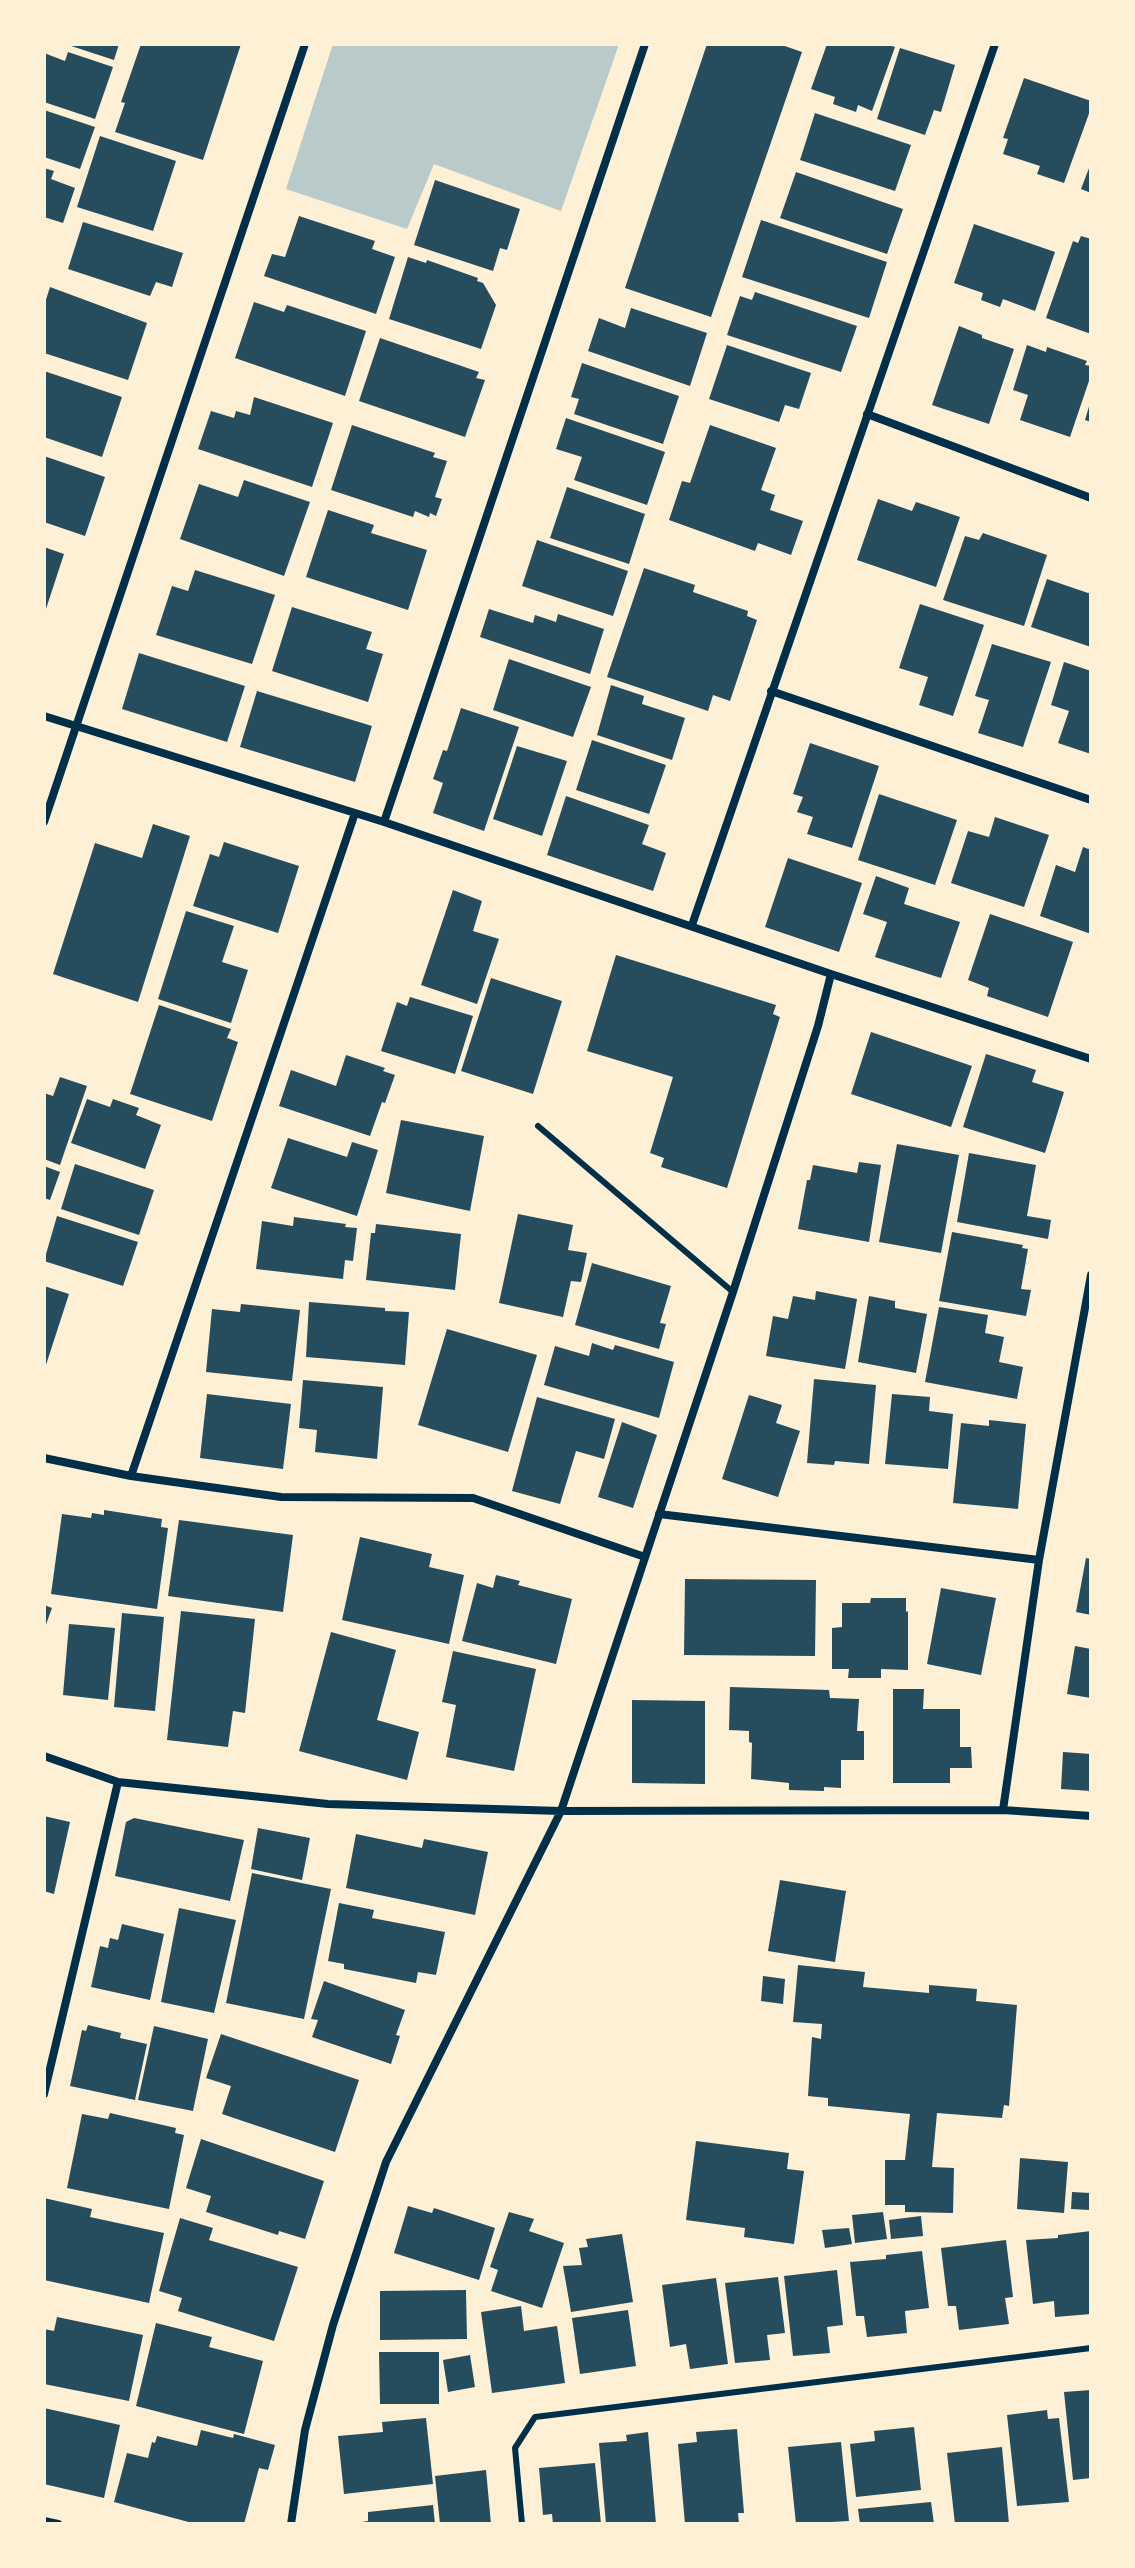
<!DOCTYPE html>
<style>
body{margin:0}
#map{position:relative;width:1135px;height:2568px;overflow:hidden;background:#fdf0d5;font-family:Figtree,sans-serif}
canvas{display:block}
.frame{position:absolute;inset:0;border:46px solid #fdf0d5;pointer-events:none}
</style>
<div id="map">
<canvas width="1135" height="2568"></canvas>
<div class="frame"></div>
</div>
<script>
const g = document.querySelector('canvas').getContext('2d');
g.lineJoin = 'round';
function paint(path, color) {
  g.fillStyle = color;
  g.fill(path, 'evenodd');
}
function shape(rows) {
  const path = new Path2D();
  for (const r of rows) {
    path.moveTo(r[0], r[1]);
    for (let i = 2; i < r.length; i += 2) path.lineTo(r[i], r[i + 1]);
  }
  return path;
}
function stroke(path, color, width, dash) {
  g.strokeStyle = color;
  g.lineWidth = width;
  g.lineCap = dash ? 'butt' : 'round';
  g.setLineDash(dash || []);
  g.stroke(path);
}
paint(shape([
 [333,44,619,44,561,211,434,164,407,229,286,189]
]), '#b9caca');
paint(shape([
 [65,44,119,44,114,60],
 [141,44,241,44,203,160,115,132,125,103,121,102],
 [707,44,779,44,802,52,711,317,625,288],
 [827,44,886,44,895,47,872,111,858,105,856,112,833,104,835,97,811,89],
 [900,48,955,65,941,112,934,110,925,135,877,119],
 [68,52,113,67,95,119,44,102,44,53,65,61],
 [1024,78,1091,101,1091,108,1064,183,1037,174,1040,166,1003,154,1008,139,1003,138],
 [44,110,95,127,80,169,44,157],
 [815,113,911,145,895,191,800,160],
 [100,136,176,161,153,231,77,207],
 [1091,163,1091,193,1081,189],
 [44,168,54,171,51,179,75,188,63,223,44,217],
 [796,172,903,209,887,254,780,218],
 [435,180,520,209,507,250,500,248,493,271,414,245],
 [299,216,375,241,372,249,395,257,376,314,264,276,272,254,285,257],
 [761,220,887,262,869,318,742,277],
 [83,222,183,253,172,287,156,282,150,296,68,269],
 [974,224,1055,252,1035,311,1003,299,1000,307,981,300,983,293,954,283],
 [1081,236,1091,239,1091,334,1046,318,1073,241,1078,243],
 [408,257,426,263,427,260,478,278,477,281,483,283,496,305,481,349,389,319],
 [50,287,147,323,128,380,44,353,44,306],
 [755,292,857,326,841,372,727,335,740,296,752,300],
 [254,302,284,312,287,305,366,331,345,396,235,358],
 [631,308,707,333,690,386,588,351,599,318,625,328],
 [959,326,982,335,982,338,1014,349,989,424,932,405],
 [380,338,479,372,476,378,485,380,465,437,359,401],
 [727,345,811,373,799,409,785,405,779,422,709,399],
 [1027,345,1046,352,1047,347,1087,361,1085,365,1091,366,1091,375,1070,437,1020,420,1028,395,1013,390],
 [582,363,679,396,663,444,574,414,579,399,571,397],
 [44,371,122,397,102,457,44,437],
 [254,397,333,423,312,487,198,449,211,411,234,418,236,411,250,415],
 [1090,403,1091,403,1091,422,1085,420],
 [566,418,665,452,647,505,574,480,582,457,556,449],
 [352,425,435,453,433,457,447,461,435,497,442,499,436,516,430,513,429,517,415,511,413,517,331,490],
 [710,425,776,448,761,490,775,495,770,510,803,521,791,555,758,543,755,551,669,520,682,481,690,483],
 [44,456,105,477,85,536,44,522],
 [244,480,310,502,284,576,180,539,199,484,238,497],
 [567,487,645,514,629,564,550,538],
 [878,499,912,511,916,502,960,517,936,587,857,560],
 [328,510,374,525,371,533,427,550,408,610,306,577],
 [983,533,1047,555,1024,626,943,600,965,536,979,540],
 [537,540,628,571,613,616,522,586],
 [44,547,64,554,45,612,44,612],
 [644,568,695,585,693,592,748,611,747,616,757,620,730,701,713,695,708,711,607,677],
 [195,570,275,595,252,664,156,635,172,586,188,591],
 [1047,579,1091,594,1091,647,1031,627],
 [920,604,984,625,953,716,919,705,928,677,899,668],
 [292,607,372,632,366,649,383,654,368,702,272,671],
 [489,609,533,623,535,615,556,622,558,614,604,629,590,674,480,637],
 [992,644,1051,662,1023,747,978,733,989,700,975,696],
 [139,653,245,686,227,742,122,709],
 [509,659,591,687,573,737,493,710],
 [1064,662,1091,671,1091,754,1058,743,1069,711,1051,705],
 [611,685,644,696,642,704,685,718,672,760,597,735],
 [257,691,372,726,355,782,240,747],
 [461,708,519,727,484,831,433,813,443,783,433,779,443,750,447,751],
 [592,740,666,765,649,814,576,790],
 [810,743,879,766,852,848,807,834,813,817,797,812,803,797,793,794],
 [517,746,567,761,542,836,493,819],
 [879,794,957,820,935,885,858,860],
 [566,796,649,825,642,844,666,853,653,891,547,855],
 [995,817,1049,835,1024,907,951,883,968,831,989,837],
 [153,824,190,836,138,1002,53,974,95,843,142,858],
 [224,842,299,866,278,933,193,906,210,854,219,857],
 [1083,847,1091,850,1091,934,1040,916,1056,865,1075,872],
 [788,858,862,883,839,952,765,927],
 [876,876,909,888,904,904,960,922,941,978,875,957,887,922,863,914],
 [453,890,482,901,473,931,499,939,477,1004,421,985],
 [186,911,234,926,222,962,248,970,231,1023,158,999],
 [990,914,1073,942,1048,1017,987,996,989,988,968,980],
 [616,955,776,1005,773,1014,780,1017,727,1188,661,1167,664,1158,650,1153,673,1077,587,1051],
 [491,978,562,1001,533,1094,461,1071],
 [410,997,473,1016,455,1074,381,1051,397,1002,407,1006],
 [159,1005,231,1029,227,1038,238,1042,212,1121,130,1094],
 [871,1032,972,1066,951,1127,851,1094],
 [986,1054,1036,1070,1032,1082,1064,1092,1045,1153,963,1127],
 [346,1055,385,1068,383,1071,395,1075,385,1103,382,1102,370,1136,279,1106,291,1070,336,1086],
 [60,1077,87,1086,60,1165,44,1159,44,1093,53,1096],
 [87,1099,110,1107,113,1099,139,1108,136,1115,161,1125,145,1169,71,1143],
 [401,1120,484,1136,470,1211,386,1193],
 [288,1138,347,1157,352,1142,378,1150,357,1216,271,1188],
 [897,1144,959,1155,941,1253,879,1242],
 [969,1153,1036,1165,1027,1216,1051,1220,1048,1239,957,1222],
 [859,1162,881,1165,869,1242,798,1229,807,1180,810,1180,813,1165,857,1173],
 [75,1164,154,1190,139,1235,61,1209],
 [44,1166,60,1172,50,1200,44,1198],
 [518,1214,573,1225,568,1250,587,1253,581,1282,571,1281,563,1317,499,1303],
 [57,1216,138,1242,123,1286,44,1261],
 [294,1217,346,1224,345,1227,357,1228,353,1261,345,1260,343,1279,256,1269,262,1221,293,1226],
 [376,1224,461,1234,455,1290,366,1280,371,1233,375,1233],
 [952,1232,1023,1245,1022,1248,1028,1249,1021,1289,1031,1290,1026,1316,939,1301],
 [592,1263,671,1286,660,1323,666,1324,659,1349,575,1325],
 [44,1286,69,1294,45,1368,44,1368],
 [816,1291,857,1299,845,1369,766,1356,773,1316,788,1319,793,1296,815,1300],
 [869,1296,895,1301,895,1308,927,1314,916,1373,858,1362],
 [309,1302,385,1308,385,1311,409,1312,405,1365,306,1357],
 [241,1304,300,1310,292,1381,206,1372,212,1309,240,1312],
 [939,1307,988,1315,985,1333,1004,1337,999,1362,1023,1367,1017,1399,925,1382],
 [447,1329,537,1355,508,1452,418,1425],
 [592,1343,613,1350,615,1345,674,1362,659,1418,544,1385,555,1346,589,1356],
 [814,1379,876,1385,869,1464,835,1461,834,1465,807,1463],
 [303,1380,383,1387,377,1459,315,1452,317,1430,299,1428],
 [207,1394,291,1404,283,1469,200,1458],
 [892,1394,930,1397,929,1411,953,1414,948,1469,885,1464],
 [749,1395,782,1405,776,1423,800,1431,778,1497,722,1479],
 [537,1397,615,1419,604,1459,576,1451,560,1504,512,1491],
 [989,1420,1026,1424,1018,1509,953,1503,961,1423,989,1426],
 [622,1422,657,1435,633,1508,598,1497],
 [104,1510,162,1519,161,1527,168,1528,157,1609,51,1594,62,1514,91,1518,92,1513,104,1515],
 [179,1520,293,1535,283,1612,168,1596],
 [360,1537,432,1554,429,1567,464,1575,449,1644,342,1620],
 [1086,1558,1091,1559,1091,1615,1076,1612],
 [496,1575,520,1581,518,1585,572,1599,556,1664,462,1641,477,1583,493,1588],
 [685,1579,816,1580,815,1656,684,1655],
 [941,1588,996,1598,981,1675,927,1664],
 [871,1598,906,1598,906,1612,908,1611,908,1670,881,1669,881,1678,848,1678,849,1669,832,1669,832,1628,842,1627,842,1603,870,1603],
 [44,1605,52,1608,44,1630],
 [181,1611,255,1619,245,1713,233,1711,228,1747,167,1740],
 [122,1613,164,1617,155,1711,114,1707],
 [69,1624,115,1628,108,1700,63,1695],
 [331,1632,396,1650,377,1720,419,1732,407,1780,299,1751],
 [1075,1646,1091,1649,1091,1698,1067,1694],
 [453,1651,536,1669,514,1771,446,1757,456,1705,442,1702],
 [730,1687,829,1690,830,1698,859,1699,857,1731,864,1731,864,1760,841,1760,841,1788,824,1787,824,1791,789,1790,789,1783,751,1779,752,1743,749,1742,749,1731,729,1730],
 [893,1689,924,1689,923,1709,960,1709,960,1747,971,1747,972,1768,950,1768,950,1783,893,1783],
 [632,1700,705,1701,705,1784,632,1783],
 [1063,1752,1091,1754,1091,1791,1061,1789],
 [44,1816,70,1822,54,1894,44,1891],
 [134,1818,244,1840,230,1901,115,1876,126,1822],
 [258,1828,310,1838,302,1880,251,1869],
 [356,1834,422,1848,424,1839,488,1852,475,1915,346,1888],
 [252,1873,331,1889,304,2019,226,2003],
 [780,1880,846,1891,835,1962,768,1951],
 [339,1903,374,1910,372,1918,445,1932,436,1975,418,1972,416,1983,344,1969,344,1964,328,1961],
 [179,1908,236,1920,214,2013,161,2002],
 [122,1924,164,1934,150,2000,91,1987,100,1946,108,1948,110,1938,118,1940],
 [798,1965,865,1972,863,1987,929,1993,929,1985,977,1989,976,2001,1017,2005,1009,2106,1004,2105,1002,2118,937,2113,932,2167,954,2168,953,2213,905,2212,905,2205,885,2205,885,2160,905,2160,910,2114,828,2106,828,2098,808,2096,812,2037,821,2039,822,2024,793,2022],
 [763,1976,785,1979,783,2004,761,2001],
 [324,1981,405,2010,396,2035,400,2036,391,2064,312,2037,318,2020,311,2019],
 [88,2025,121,2033,120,2038,147,2044,135,2100,70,2086,82,2030,86,2031],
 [154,2026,208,2039,193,2111,138,2100],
 [221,2034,359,2080,335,2152,222,2114,231,2086,206,2078],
 [110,2113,176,2128,175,2133,184,2135,169,2209,67,2188,82,2114,108,2119],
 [201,2139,324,2181,305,2239,279,2231,278,2235,206,2212,211,2196,186,2188],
 [696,2141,789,2153,787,2169,804,2171,794,2244,744,2237,745,2228,686,2220],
 [1020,2158,1068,2162,1064,2213,1017,2209],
 [1072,2192,1090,2193,1089,2210,1071,2209],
 [44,2198,92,2209,90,2217,164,2233,149,2303,44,2280],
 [408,2206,432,2213,434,2208,495,2228,479,2280,394,2253],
 [509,2212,534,2219,529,2231,564,2243,542,2308,491,2291,498,2270,490,2267],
 [883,2212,887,2239,855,2243,852,2215],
 [921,2216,923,2236,891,2239,889,2220],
 [180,2218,213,2228,209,2240,298,2267,274,2341,178,2311,182,2298,159,2291],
 [849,2228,852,2244,825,2248,822,2230],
 [1091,2231,1091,2314,1055,2317,1054,2301,1033,2304,1026,2240,1058,2238,1058,2235],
 [622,2234,633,2302,571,2312,563,2266,582,2265,579,2248,588,2247,586,2239],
 [1006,2240,1013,2297,1005,2298,1009,2324,959,2330,956,2306,948,2306,941,2248],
 [922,2251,929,2308,905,2311,907,2333,867,2337,864,2316,856,2316,850,2262,886,2259,886,2255],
 [837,2270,843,2325,827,2327,830,2353,793,2356,784,2276],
 [778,2277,785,2333,767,2335,770,2360,735,2363,725,2283],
 [716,2278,728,2364,690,2369,686,2344,670,2347,662,2285],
 [466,2290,467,2339,380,2340,380,2291],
 [521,2306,524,2331,557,2326,565,2383,492,2393,481,2312],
 [628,2310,636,2366,580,2374,572,2318],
 [57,2317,143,2335,129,2401,44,2384,44,2329,54,2331],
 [156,2323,212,2337,209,2347,263,2361,244,2434,136,2406],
 [379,2352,439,2352,439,2404,380,2404],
 [470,2355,475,2387,448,2392,443,2360],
 [1091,2390,1091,2478,1073,2480,1064,2392],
 [44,2408,120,2425,104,2498,44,2484],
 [1047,2410,1048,2419,1059,2418,1069,2502,1017,2506,1007,2415],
 [426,2418,433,2484,344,2494,338,2436,383,2432,382,2422],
 [914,2427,921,2490,856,2497,850,2444,875,2441,874,2431],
 [737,2429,744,2513,738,2513,739,2524,685,2524,678,2444,697,2442,696,2432],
 [201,2430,233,2438,234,2434,275,2445,268,2470,259,2468,244,2524,196,2524,114,2502,127,2453,148,2458,152,2442,155,2443,157,2436,197,2446],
 [648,2432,656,2524,606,2524,599,2443,627,2441,626,2435],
 [841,2442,849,2521,796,2524,788,2447],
 [1002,2447,1009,2524,955,2524,947,2453],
 [595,2463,601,2524,553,2524,552,2514,543,2515,539,2468],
 [486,2470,491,2524,440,2524,435,2476],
 [931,2502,934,2524,860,2524,858,2509],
 [433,2505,435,2524,362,2524,362,2522,368,2521,368,2512]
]), '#264d5e');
stroke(shape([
 [538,1126,733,1292],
 [522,2524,515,2448,535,2417,1091,2348]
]), '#003049', 6);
stroke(shape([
 [867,414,1091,498],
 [771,691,1091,800],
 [44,716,384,822,831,974,818,1026,733,1292,561,1811,386,2162,333,2325,305,2430,291,2524],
 [44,822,305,44],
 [384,822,645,44],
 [692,925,995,44],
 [831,974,1091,1059],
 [44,1458,131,1476,281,1497,473,1498,645,1557],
 [131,1476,355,813],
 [659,1514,1039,1560],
 [44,1756,118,1782,328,1804,561,1811,1003,1810,1091,1816],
 [1003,1810,1039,1560,1091,1275],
 [44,2094,118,1782],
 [44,2521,58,2524]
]), '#003049', 8);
</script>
